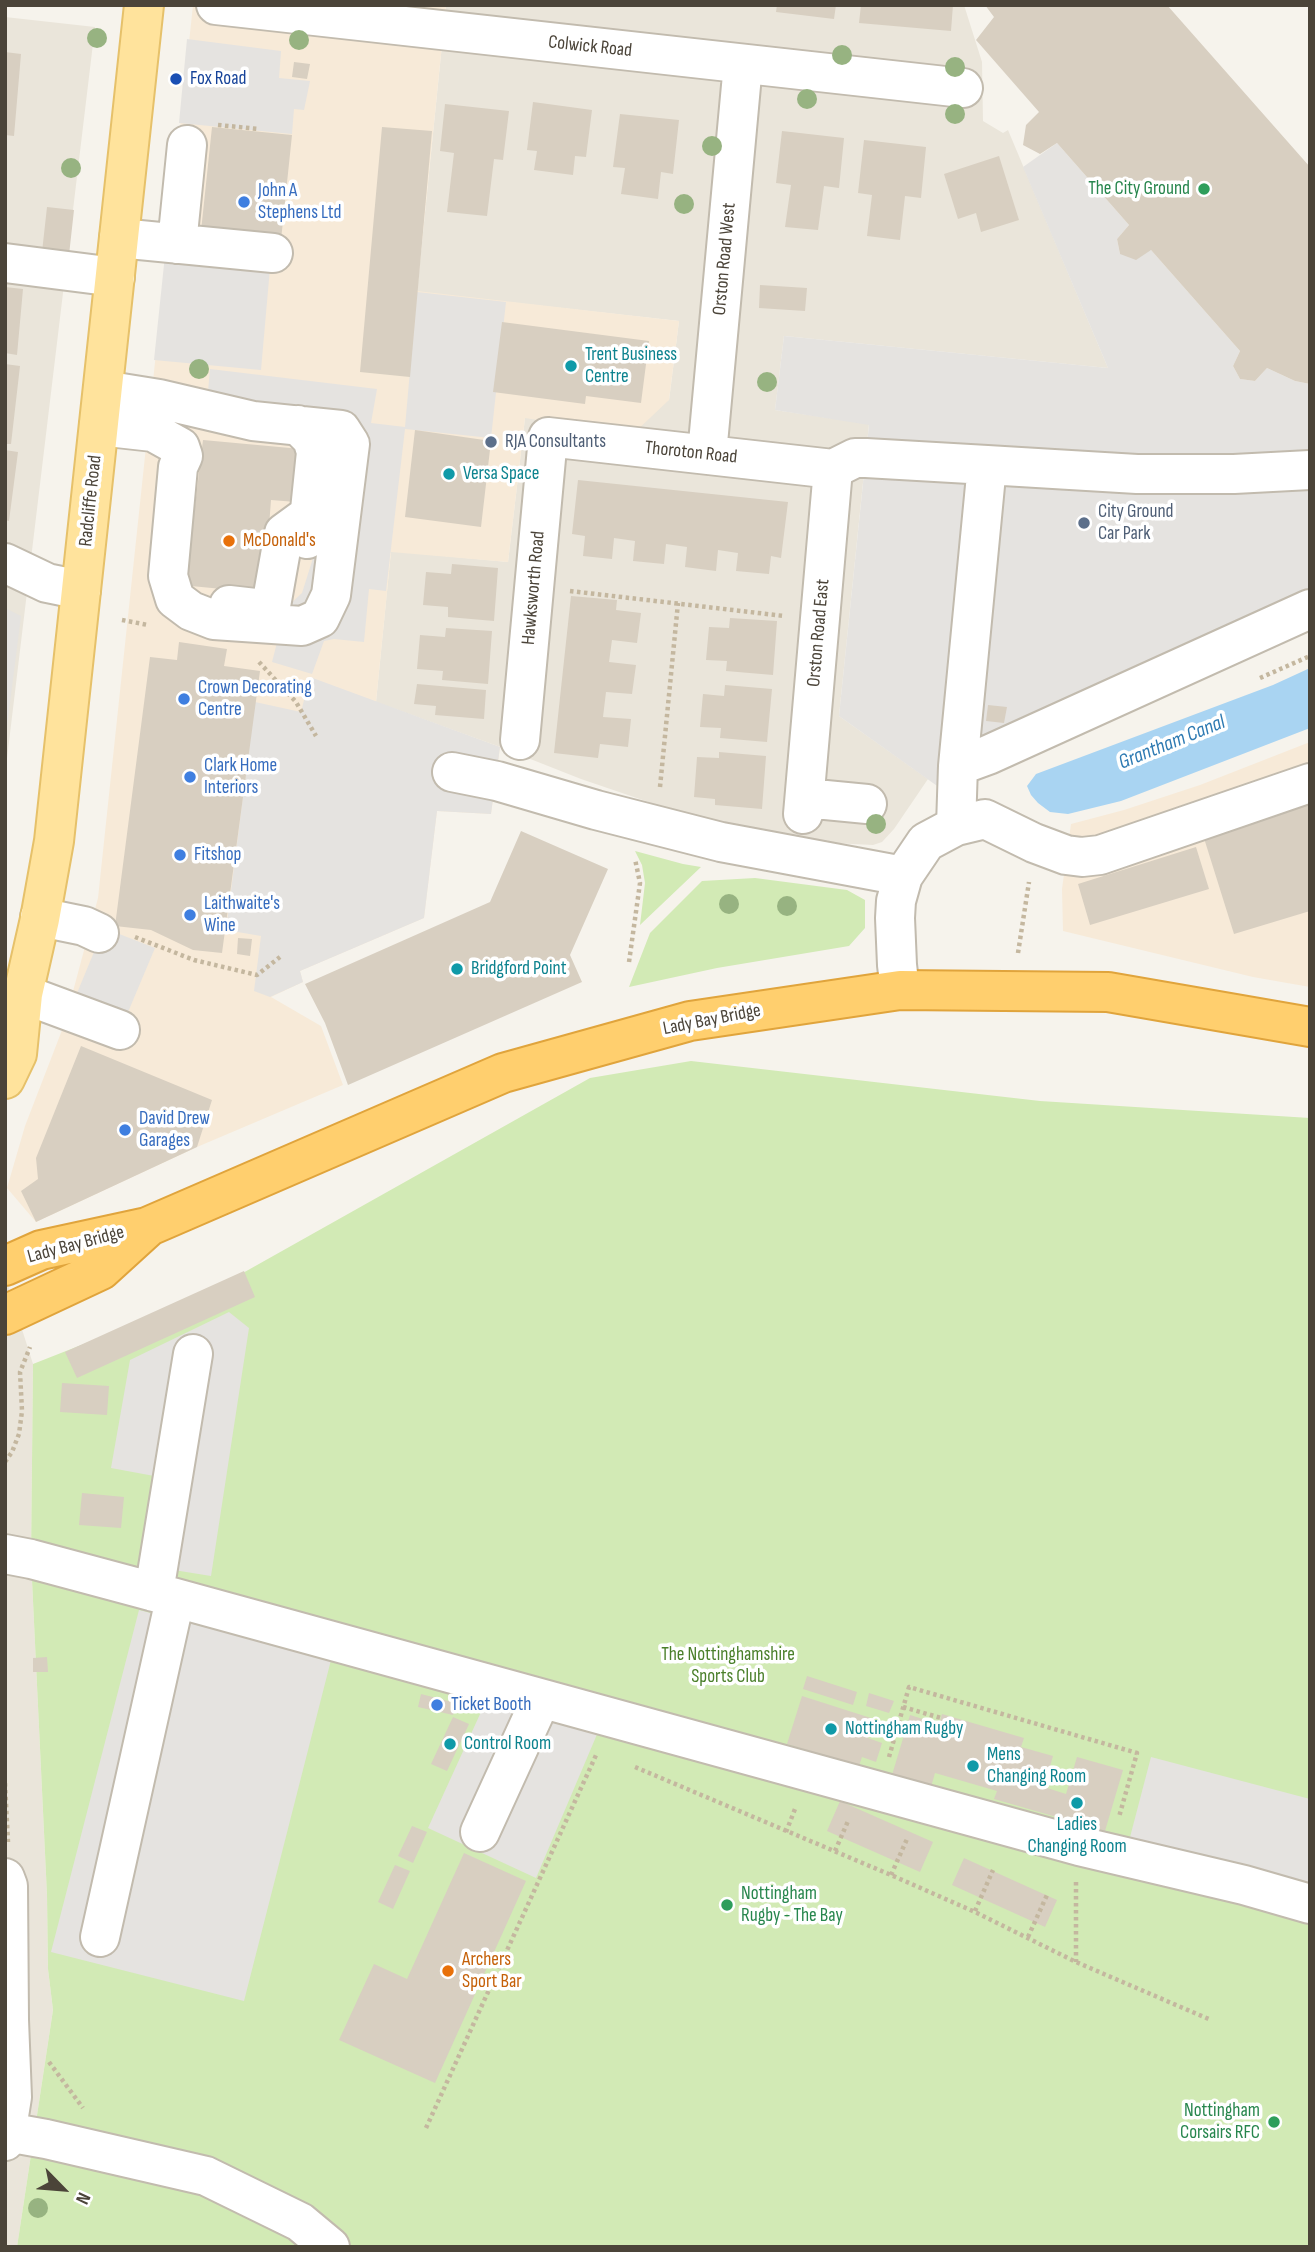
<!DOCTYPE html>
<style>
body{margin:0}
#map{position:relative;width:1315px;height:2252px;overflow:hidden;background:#f6f3ec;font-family:"Sofia Sans Condensed",sans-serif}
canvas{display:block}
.frame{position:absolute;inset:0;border:7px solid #4b4439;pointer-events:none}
.north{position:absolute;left:28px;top:2154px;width:70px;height:70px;-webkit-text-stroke:5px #fff;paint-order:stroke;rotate:115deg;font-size:19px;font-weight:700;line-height:28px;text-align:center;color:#4b4439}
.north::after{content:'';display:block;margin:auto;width:24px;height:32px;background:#4b4439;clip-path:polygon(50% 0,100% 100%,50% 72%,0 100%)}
</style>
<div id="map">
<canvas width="1315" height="2252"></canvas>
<div class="frame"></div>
<div class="north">N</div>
</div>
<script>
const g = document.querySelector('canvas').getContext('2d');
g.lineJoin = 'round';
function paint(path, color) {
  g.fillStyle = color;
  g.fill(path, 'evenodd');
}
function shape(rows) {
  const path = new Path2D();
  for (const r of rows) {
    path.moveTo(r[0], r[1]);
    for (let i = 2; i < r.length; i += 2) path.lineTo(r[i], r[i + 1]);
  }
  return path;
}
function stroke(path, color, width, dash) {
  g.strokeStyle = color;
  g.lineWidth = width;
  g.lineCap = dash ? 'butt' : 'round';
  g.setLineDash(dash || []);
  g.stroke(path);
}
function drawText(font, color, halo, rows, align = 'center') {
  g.font = font + ' "Sofia Sans Condensed",sans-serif';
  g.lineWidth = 7;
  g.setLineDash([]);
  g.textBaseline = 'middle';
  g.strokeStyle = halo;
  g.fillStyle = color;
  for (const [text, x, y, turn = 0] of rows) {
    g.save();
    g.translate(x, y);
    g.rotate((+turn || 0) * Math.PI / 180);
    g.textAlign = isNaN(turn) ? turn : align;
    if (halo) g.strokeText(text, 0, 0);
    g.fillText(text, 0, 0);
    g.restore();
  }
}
paint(shape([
 [446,5,964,5,982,62,983,121,1003,133,1008,130,1108,368,784,336,775,410,869,424,839,716,928,779,894,829,882,842,873,845,833,843,723,823,672,810,581,779,500,747,376,702,391,551,508,562,525,418,669,400,679,321,417,292],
 [5,17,95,27,5,775],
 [5,1276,33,1364,31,1559,47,1895,48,1969,53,2010,17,2247,5,2247]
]), '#eae5da');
paint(shape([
 [193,5,446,5,417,291,679,321,669,400,632,435,525,418,508,562,391,552,376,702,500,747,491,814,437,811,424,918,300,971,303,982,271,997,321,1026,343,1085,197,1147,36,1222,7,1188,25,1126,64,1025,98,898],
 [1310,742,1310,987,1253,977,1063,931,1062,889,1071,824,1124,810,1200,785]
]), '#f7ead8');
paint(shape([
 [635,851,683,864,701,867,640,925,645,883,642,865],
 [755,878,847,890,865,900,865,928,849,946,717,968,629,987,650,933,702,881],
 [691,1061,1040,1101,1310,1118,1310,2247,17,2247,53,2010,48,1969,47,1895,31,1559,33,1364,193,1301,590,1078]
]), '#d2eab5');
paint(shape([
 [187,39,281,51,279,78,310,81,304,110,294,109,292,134,179,123],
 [1057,143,1129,225,1117,239,1120,254,1151,250,1240,351,1233,366,1240,379,1255,381,1267,368,1295,381,1310,384,1310,588,944,753,940,788,839,716,869,425,775,410,784,336,1108,368,1023,167],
 [165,255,270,268,261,370,154,360],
 [417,292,506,302,491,438,405,429,386,591,369,589,364,642,334,639,324,641,312,674,272,662,286,608,302,593,319,539,301,440,212,432,202,414,207,403,210,369,377,389,371,423,405,427],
 [5,608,21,616,5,742],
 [310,677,500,747,491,814,437,811,424,918,300,971,303,982,270,997,254,991,261,936,226,930,255,702,301,712],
 [104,928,155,948,115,1043,65,1022],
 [229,1312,249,1328,211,1576,149,1566,165,1478,111,1468,130,1360],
 [139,1610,331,1660,244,2001,51,1952],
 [486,1701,598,1732,536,1878,428,1828],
 [1151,1757,1310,1799,1310,1889,1129,1841]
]), '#e5e3e0');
paint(shape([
 [1310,668,1310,728,1121,801,1068,814,1050,812,1038,803,1031,795,1027,786,1036,774,1273,685]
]), '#a9d4f2');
paint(shape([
 [777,5,836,5,834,19,776,12],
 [861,5,953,5,951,31,859,23],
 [985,5,1167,5,1310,167,1310,384,1295,381,1267,368,1255,381,1240,379,1233,366,1240,351,1151,250,1136,260,1120,254,1117,239,1129,225,1057,143,1040,154,1023,145,1026,125,1039,112,976,40,994,17],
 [5,52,21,54,14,136,5,135],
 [294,62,310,64,307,79,292,77],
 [533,102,592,110,586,157,575,156,573,175,534,170,537,151,527,150],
 [445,104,509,111,503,160,494,159,487,216,447,212,454,153,440,151],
 [620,114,679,120,673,174,661,172,658,199,621,194,625,168,613,167],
 [212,127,292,135,281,240,201,231],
 [382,127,432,131,410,377,360,372],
 [782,131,844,138,839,188,824,186,818,230,785,227,791,185,776,183],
 [864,140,926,147,921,198,905,196,900,240,867,236,872,195,858,193],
 [999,156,1019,220,981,232,976,213,958,219,944,174],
 [47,207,74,210,69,255,42,252],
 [760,285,807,288,805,311,759,308],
 [5,287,23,289,17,355,5,353],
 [502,322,649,341,641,403,586,396,585,404,493,392],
 [5,364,20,366,11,444,5,444],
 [415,430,491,441,481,527,405,517],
 [203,440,301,449,296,502,271,500,264,593,191,586,186,580],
 [5,450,18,452,9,521,5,520],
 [578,480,788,502,781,558,771,556,769,574,736,571,738,553,718,550,716,571,685,567,687,547,666,544,664,564,633,561,635,541,614,538,612,559,583,556,585,536,572,534],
 [452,564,498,568,494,621,448,617,448,607,423,605,426,572,451,574],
 [571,596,617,600,616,610,641,613,637,643,612,640,609,662,636,665,632,694,606,692,603,717,631,719,628,747,600,744,598,758,554,753],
 [730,618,777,621,773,675,726,671,727,661,706,660,709,627,729,628],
 [446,628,492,631,488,684,442,680,443,671,417,669,420,635,445,637],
 [179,642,227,649,224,666,260,671,222,953,193,950,151,930,115,926,150,657,177,660],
 [417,684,486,690,484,719,435,715,436,706,414,704],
 [725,685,772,689,767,742,720,738,721,728,700,727,703,694,724,696],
 [988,705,1007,707,1004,723,986,721],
 [719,752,766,756,762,809,715,805,715,799,694,797,697,757,719,758],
 [1310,801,1310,911,1234,934,1203,835],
 [521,831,608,869,570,955,582,982,348,1085,325,1023,305,984,490,902],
 [1196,847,1209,889,1090,925,1078,884],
 [238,938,252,939,250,956,237,954],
 [81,1046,212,1100,197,1147,36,1222,21,1191,38,1179,36,1158],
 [244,1271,255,1297,77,1378,65,1352],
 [62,1383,109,1386,107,1415,60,1412],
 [82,1493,124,1497,121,1528,79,1525],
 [47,1657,48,1672,33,1672,33,1658],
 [807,1676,857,1692,853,1705,803,1689],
 [869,1693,894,1701,889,1713,866,1706],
 [421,1694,456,1703,453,1715,418,1707],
 [802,1696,874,1719,868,1738,882,1743,876,1762,862,1757,859,1766,787,1744],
 [942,1714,1024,1738,1021,1747,1053,1756,1044,1787,1066,1794,1077,1757,1123,1770,1105,1831,994,1799,997,1791,935,1773,931,1787,892,1775,910,1715,939,1724],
 [453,1717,469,1724,447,1771,431,1764],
 [840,1801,933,1842,920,1872,827,1831],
 [412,1826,427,1832,413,1863,398,1856],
 [464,1853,526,1881,435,2083,339,2040,374,1964,407,1979],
 [964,1858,1057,1900,1045,1927,952,1885],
 [395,1865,410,1871,393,1909,378,1902]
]), '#d8cfc1');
const minor = shape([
 [216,5,963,88],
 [119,238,273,253],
 [177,244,187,145],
 [5,263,115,277],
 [298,425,312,439,316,452,307,539],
 [99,426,153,432,180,447,183,456,178,467,168,576,175,599,191,611,214,620,302,626,320,618,331,595,350,444,341,430,253,421,159,399,103,390],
 [707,454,743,64],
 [833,469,855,458,866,458,987,465],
 [5,563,47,583,81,590],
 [229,605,264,609,271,606,284,533,310,514],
 [520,740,548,437,833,469],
 [958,766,988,755,1310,609],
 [452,772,497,781,596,810,721,842,903,876],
 [805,798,867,804],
 [803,814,833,469],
 [956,826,958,766,987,465,1137,474,1234,474,1310,470],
 [40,917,84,926,99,933],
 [900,990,897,965,895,918,896,901,903,876,926,842,956,826,985,819,1034,843,1066,855,1082,857,1100,855,1310,783],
 [23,994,120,1030],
 [5,1554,31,1559,154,1592,1079,1846,1244,1885,1310,1904],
 [154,1592,193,1354],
 [480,1832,541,1699],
 [5,1878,8,1886,9,2020,12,2097,5,2141],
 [100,1937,175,1599],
 [7,2132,46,2139,206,2176,300,2222,330,2247]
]);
const major = shape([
 [5,1079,17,1054,23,994,40,919,54,841,144,5]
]);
const highway = shape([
 [5,1266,41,1250,147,1227,503,1073,690,1021,900,990,1108,992,1310,1027],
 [5,1315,101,1270,146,1229]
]);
stroke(minor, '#c2bbae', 42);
stroke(major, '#e6c16a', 42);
stroke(highway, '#e0a43c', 42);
stroke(shape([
 [218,125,259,129],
 [570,591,784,616],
 [122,620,148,625],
 [259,662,296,702,316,736],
 [1260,678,1310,656],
 [660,787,678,603],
 [135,937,194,960,257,975,280,957],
 [1018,953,1029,882],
 [629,962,640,883,635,859],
 [5,1462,12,1452,19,1434,22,1411,20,1372,30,1347],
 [903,1707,941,1718],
 [889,1757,909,1687,1137,1753,1119,1817],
 [635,1767,891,1875,975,1912,1076,1962,1211,2020],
 [5,1783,8,1842],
 [786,1832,795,1809],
 [835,1851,848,1821],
 [891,1875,907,1839],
 [1076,1882,1076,1962],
 [975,1911,993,1870],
 [1028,1937,1047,1895],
 [49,2062,83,2108],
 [426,2128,597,1753]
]), '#c4b79f', 4.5, [3.5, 3.5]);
stroke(minor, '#fff', 38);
stroke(major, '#ffe39c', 38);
stroke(highway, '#ffcf6e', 38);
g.fillStyle = '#97b381';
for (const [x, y] of [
 [97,38],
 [299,40],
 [842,55],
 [955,67],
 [807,99],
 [955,114],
 [712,146],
 [71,168],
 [684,204],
 [199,369],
 [767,382],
 [876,824],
 [729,904],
 [787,906],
 [38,2208]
]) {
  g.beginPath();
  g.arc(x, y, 10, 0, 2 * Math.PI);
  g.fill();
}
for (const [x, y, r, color] of [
 [176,79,7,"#1a4fb4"],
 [1204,189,7,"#2e9e5b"],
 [244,202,7,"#3f7fe0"],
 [571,366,7,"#0f9aa8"],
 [491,442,7,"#5c6f8a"],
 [449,474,7,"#0f9aa8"],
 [1084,523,7,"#5c6f8a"],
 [229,541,7,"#e8710a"],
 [184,699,7,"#3f7fe0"],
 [190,777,7,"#3f7fe0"],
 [180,855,7,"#3f7fe0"],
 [190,915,7,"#3f7fe0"],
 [457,969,7,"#0f9aa8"],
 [125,1130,7,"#3f7fe0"],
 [437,1705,7,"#3f7fe0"],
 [831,1729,7,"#0f9aa8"],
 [450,1744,7,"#0f9aa8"],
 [973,1766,7,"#0f9aa8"],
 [1077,1803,7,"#0f9aa8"],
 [727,1905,7,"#2e9e5b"],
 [448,1971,7,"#e8710a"],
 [1274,2122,7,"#2e9e5b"]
]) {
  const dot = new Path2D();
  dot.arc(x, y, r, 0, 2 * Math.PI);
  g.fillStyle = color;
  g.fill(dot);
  stroke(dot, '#fff', 2.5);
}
drawText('19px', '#4b4439', '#fff', [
 ["Colwick Road",590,47,6],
 ["Orston Road West",725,259,-85],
 ["Thoroton Road",691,453,6],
 ["Radcliffe Road",91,501,-84],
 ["Hawksworth Road",534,588,-85],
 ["Orston Road East",819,633,-85],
 ["Lady Bay Bridge",712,1020,-11],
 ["Lady Bay Bridge",76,1245,-15]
]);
drawText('19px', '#164399', '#fff', [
 ["Fox Road",190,79]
], 'left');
drawText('19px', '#27864d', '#fff', [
 ["The City Ground",1190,189],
 ["Nottingham",741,1894,"left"],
 ["Rugby - The Bay",741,1916,"left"],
 ["Nottingham",1260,2111],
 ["Corsairs RFC",1260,2133]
], 'right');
drawText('19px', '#366cbe', '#fff', [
 ["John A",258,191],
 ["Stephens Ltd",258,213],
 ["Crown Decorating",198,688],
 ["Centre",198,710],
 ["Clark Home",204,766],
 ["Interiors",204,788],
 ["Fitshop",194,855],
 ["Laithwaite's",204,904],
 ["Wine",204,926],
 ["David Drew",139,1119],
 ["Garages",139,1141],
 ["Ticket Booth",451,1705]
], 'left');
drawText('19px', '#0d838f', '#fff', [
 ["Trent Business",585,355],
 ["Centre",585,377],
 ["Versa Space",463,474],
 ["Bridgford Point",471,969],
 ["Nottingham Rugby",845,1729],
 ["Control Room",464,1744],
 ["Mens",987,1755],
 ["Changing Room",987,1777],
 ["Ladies",1077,1825,"center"],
 ["Changing Room",1077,1847,"center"]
], 'left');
drawText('19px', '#4e5e75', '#fff', [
 ["RJA Consultants",505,442],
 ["City Ground",1098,512],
 ["Car Park",1098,534]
], 'left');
drawText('19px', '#c56008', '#fff', [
 ["McDonald's",243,541],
 ["Archers",462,1960],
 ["Sport Bar",462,1982]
], 'left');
drawText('19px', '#4a7f2a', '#fff', [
 ["The Nottinghamshire",728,1655],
 ["Sports Club",728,1677]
]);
drawText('italic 21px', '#2e7ab2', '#fff', [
 ["Grantham Canal",1172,743,-22]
]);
</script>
